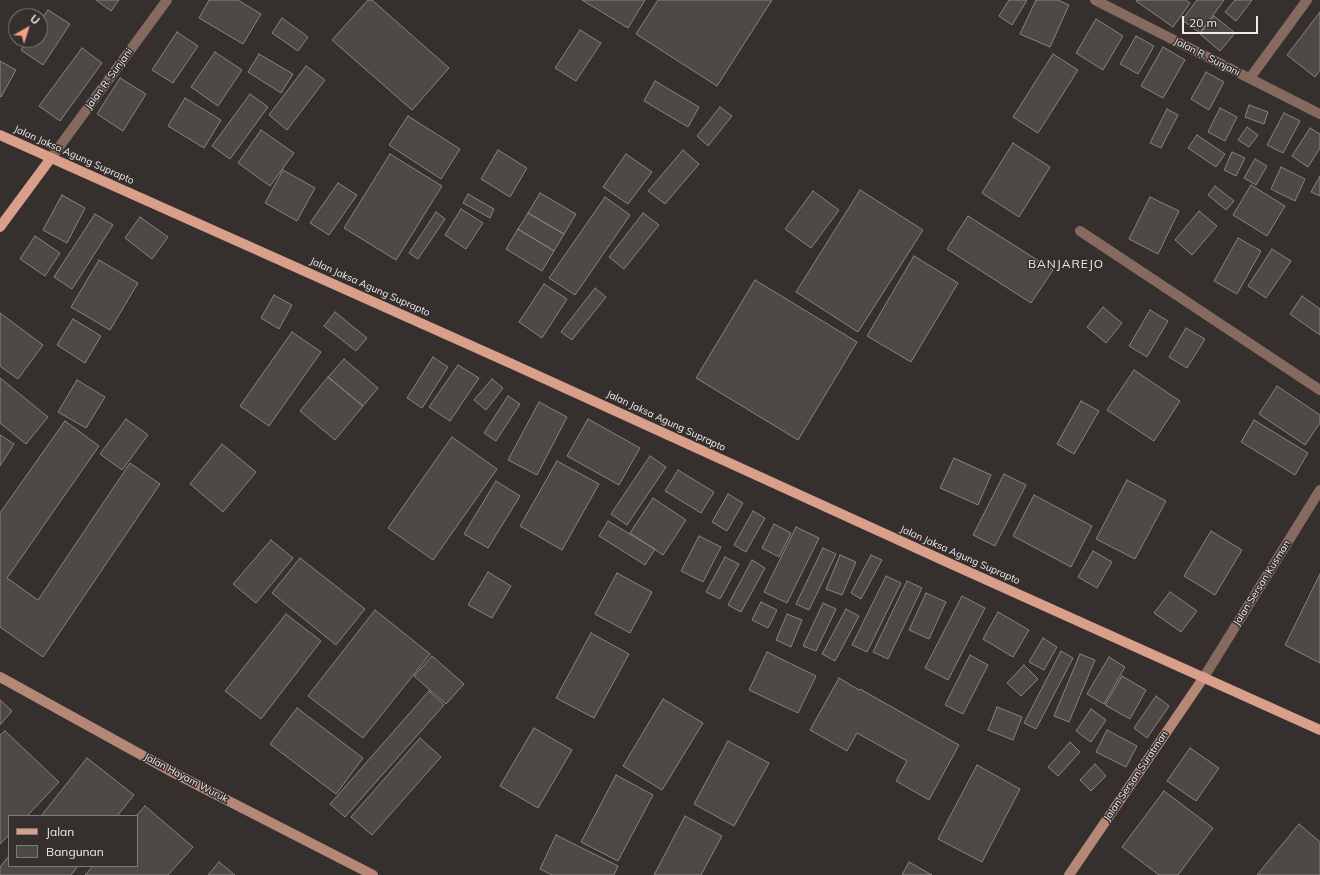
<!DOCTYPE html>
<style>
body{margin:0}
#map{position:relative;width:1320px;height:875px;overflow:hidden;background:#35302e;font-family:Mulish,sans-serif}
canvas{display:block}
.legend{position:absolute;left:8px;top:815px;width:130px;height:52px;box-sizing:border-box;background:#35302e;border:1px solid #7f7b79;margin:0;padding:5px 7px;list-style:none;font-size:12px;color:#eeebea}
.legend li{display:flex;align-items:center;gap:8px;height:20px}
.legend b{width:20px;border:1px solid #7f7b79}
.north{position:absolute;left:8px;top:8px;width:40px;height:40px;box-sizing:border-box;background:#35302e;border:1px solid #7f7b79;border-radius:50%;rotate:39deg;font-size:11px;font-weight:700;line-height:16px;text-align:center;color:#eeebea}
.north::after{content:'';display:block;margin:auto;width:14px;height:18px;background:#f39f82;clip-path:polygon(50% 0,100% 100%,50% 72%,0 100%)}
.scale{position:absolute;left:1182px;top:16px;width:76px;height:18px;box-sizing:border-box;border:2px solid #eeebea;border-top:0;padding-left:5px;font-size:12px;line-height:14px;white-space:nowrap;color:#eeebea;-webkit-text-stroke:3px #35302e;paint-order:stroke}
</style>
<div id="map">
<canvas width="1320" height="875"></canvas>
<ul class="legend">
<li><b style="height:5px;background:#da9f8a"></b>Jalan</li>
<li><b style="height:11px;background:#4e4947"></b>Bangunan</li>
</ul>
<div class="north">U</div>
<div class="scale">20 m</div>
</div>
<script>
const g = document.querySelector('canvas').getContext('2d');
g.lineJoin = 'round';
function paint(path, color) {
  g.fillStyle = color;
  g.fill(path, 'evenodd');
}
function shape(rows) {
  const path = new Path2D();
  for (const r of rows) {
    path.moveTo(r[0], r[1]);
    for (let i = 2; i < r.length; i += 2) path.lineTo(r[i], r[i + 1]);
  }
  return path;
}
function stroke(path, color, width, dash) {
  g.strokeStyle = color;
  g.lineWidth = width;
  g.lineCap = dash ? 'butt' : 'round';
  g.setLineDash(dash || []);
  g.stroke(path);
}
function drawText(font, color, halo, rows, align = 'center') {
  g.font = font + ' Mulish,sans-serif';
  g.lineWidth = 3;
  g.setLineDash([]);
  g.textBaseline = 'middle';
  g.strokeStyle = halo;
  g.fillStyle = color;
  for (const [text, x, y, turn = 0] of rows) {
    g.save();
    g.translate(x, y);
    g.rotate((+turn || 0) * Math.PI / 180);
    g.textAlign = isNaN(turn) ? turn : align;
    if (halo) g.strokeText(text, 0, 0);
    g.fillText(text, 0, 0);
    g.restore();
  }
}
const building = shape([
 [96,0,119,0,111,11,96,0],
 [209,0,238,0,261,14,243,44,199,18,209,0],
 [368,0,372,0,449,68,412,110,332,40,368,0],
 [582,0,645,0,628,28,582,0],
 [658,0,772,0,717,86,636,34,658,0],
 [1009,0,1027,0,1012,25,999,16,1009,0],
 [1036,0,1058,0,1069,5,1050,47,1020,34,1036,0],
 [1137,0,1186,0,1190,3,1173,27,1136,1,1137,0],
 [1197,0,1224,0,1200,33,1182,20,1197,0],
 [1235,0,1252,0,1236,21,1225,12,1235,0],
 [48,10,70,24,43,65,21,50,28,40,40,40,40,21,48,10],
 [1320,12,1320,70,1315,77,1287,55,1320,12],
 [1214,16,1235,33,1220,51,1200,34,1214,16],
 [282,18,308,37,298,51,272,33,282,18],
 [1096,19,1123,36,1103,70,1076,53,1096,19],
 [580,30,601,43,576,81,555,68,580,30],
 [177,32,198,46,173,83,152,70,177,32],
 [1136,36,1154,46,1138,74,1120,64,1136,36],
 [1163,47,1185,60,1163,98,1141,86,1163,47],
 [82,48,102,63,60,121,39,106,82,48],
 [215,52,242,70,218,106,191,87,215,52],
 [259,54,293,74,281,93,248,72,259,54],
 [1053,54,1078,70,1038,133,1013,117,1053,54],
 [0,61,16,70,1,97,0,96,0,61],
 [306,66,325,80,287,130,269,115,306,66],
 [1206,72,1224,82,1209,110,1191,99,1206,72],
 [120,78,146,94,123,131,97,114,120,78],
 [655,81,699,107,688,127,644,101,655,81],
 [250,94,268,107,230,159,212,146,250,94],
 [185,98,221,120,204,148,168,126,185,98],
 [1249,105,1268,112,1264,124,1245,117,1249,105],
 [720,107,732,116,708,146,697,136,720,107],
 [1220,108,1237,117,1225,141,1208,132,1220,108],
 [1167,109,1178,115,1161,148,1150,143,1167,109],
 [1284,113,1300,121,1283,153,1267,145,1284,113],
 [408,116,460,149,441,179,389,145,408,116],
 [1247,127,1258,135,1249,147,1238,140,1247,127],
 [1310,128,1320,134,1320,148,1308,167,1292,156,1310,128],
 [261,130,294,153,270,186,238,163,261,130],
 [1197,135,1225,154,1216,167,1188,148,1197,135],
 [1013,143,1050,167,1019,217,982,193,1013,143],
 [498,150,527,168,510,197,481,179,498,150],
 [683,150,699,164,665,204,648,191,683,150],
 [1232,152,1245,158,1236,176,1224,170,1232,152],
 [390,154,442,186,396,260,344,228,390,154],
 [626,154,652,172,628,204,603,187,626,154],
 [1255,159,1267,166,1256,185,1244,178,1255,159],
 [1281,167,1305,179,1295,201,1271,189,1281,167],
 [283,170,315,188,297,221,265,203,283,170],
 [1320,176,1320,196,1311,192,1320,176],
 [338,183,357,195,329,235,310,223,338,183],
 [1251,185,1285,206,1267,236,1233,215,1251,185],
 [1215,186,1234,201,1226,210,1208,195,1215,186],
 [860,190,923,230,858,332,796,292,860,190],
 [813,191,839,210,811,248,785,229,813,191],
 [540,193,576,214,564,234,528,213,540,193],
 [468,194,494,209,490,218,463,203,468,194],
 [62,195,85,208,67,243,43,230,62,195],
 [605,197,630,215,575,295,549,278,605,197],
 [1150,197,1179,211,1158,254,1129,239,1150,197],
 [461,209,483,223,466,249,445,235,461,209],
 [1199,211,1217,226,1192,255,1175,240,1199,211],
 [436,212,445,219,418,259,409,253,436,212],
 [528,213,564,234,554,251,518,229,528,213],
 [643,213,659,225,624,269,609,257,643,213],
 [95,214,113,225,72,289,54,277,95,214],
 [968,216,1053,270,1031,303,947,249,968,216],
 [140,217,168,237,152,259,125,238,140,217],
 [518,229,554,251,542,271,506,249,518,229],
 [35,236,60,253,45,276,20,259,35,236],
 [1238,238,1261,251,1237,294,1214,281,1238,238],
 [1272,249,1291,261,1266,298,1248,286,1272,249],
 [914,256,958,283,911,362,867,336,914,256],
 [99,260,138,283,110,330,71,307,99,260],
 [755,280,857,342,798,440,696,378,755,280],
 [544,284,567,299,542,338,519,322,544,284],
 [595,288,606,297,572,340,561,332,595,288],
 [274,295,292,305,279,329,261,318,274,295],
 [1302,296,1320,309,1320,335,1290,314,1302,296],
 [1103,307,1122,323,1106,343,1087,327,1103,307],
 [1150,310,1168,321,1147,357,1129,346,1150,310],
 [335,312,367,338,356,351,324,326,335,312],
 [0,313,43,345,18,379,0,366,0,313],
 [73,319,101,336,85,363,57,345,73,319],
 [1186,328,1205,339,1187,368,1169,357,1186,328],
 [292,332,321,352,269,426,240,406,292,332],
 [433,357,448,367,422,408,407,398,433,357],
 [344,359,378,388,363,406,328,377,344,359],
 [458,365,479,378,450,421,429,407,458,365],
 [1134,370,1180,401,1154,441,1107,410,1134,370],
 [328,377,363,406,335,440,300,411,328,377],
 [0,378,48,417,26,444,0,423,0,378],
 [492,379,503,388,486,410,474,400,492,379],
 [77,380,105,397,86,428,58,412,77,380],
 [1277,386,1320,415,1320,423,1305,445,1259,414,1277,386],
 [508,396,520,404,496,441,484,433,508,396],
 [1081,401,1099,411,1074,454,1057,444,1081,401],
 [539,402,567,417,537,475,508,460,539,402],
 [126,419,148,435,122,470,100,454,126,419],
 [588,419,640,448,619,485,567,456,588,419],
 [1254,420,1308,453,1295,475,1241,442,1254,420],
 [65,421,99,446,7,578,38,600,130,463,160,484,43,657,0,627,0,513,65,421],
 [0,435,14,444,0,466,0,435],
 [452,437,497,469,433,560,388,528,452,437],
 [222,444,256,472,223,512,190,484,222,444],
 [650,456,666,467,627,525,611,514,650,456],
 [954,458,991,475,978,505,940,488,954,458],
 [557,461,599,484,562,550,520,526,557,461],
 [678,470,714,492,701,513,665,491,678,470],
 [1004,474,1026,485,995,546,973,535,1004,474],
 [1127,480,1166,501,1135,559,1096,539,1127,480],
 [496,481,520,496,488,548,464,534,496,481],
 [728,494,743,503,727,531,712,522,728,494],
 [1034,495,1092,526,1071,567,1013,536,1034,495],
 [653,498,686,520,663,555,630,533,653,498],
 [753,511,765,518,746,552,734,545,753,511],
 [608,521,655,549,645,565,599,536,608,521],
 [774,524,791,533,779,557,762,548,774,524],
 [796,527,819,538,787,603,764,592,796,527],
 [1211,531,1242,550,1215,595,1184,576,1211,531],
 [699,536,721,547,703,582,681,571,699,536],
 [271,540,293,558,256,603,233,584,271,540],
 [823,548,836,554,809,610,796,604,823,548],
 [1093,551,1112,562,1097,588,1078,577,1093,551],
 [840,555,856,562,842,595,826,589,840,555],
 [871,555,882,560,861,599,851,593,871,555],
 [725,557,739,564,720,599,706,592,725,557],
 [300,558,365,609,336,645,272,593,300,558],
 [752,560,765,568,741,612,728,605,752,560],
 [488,572,511,586,492,618,468,605,488,572],
 [617,573,652,592,630,633,595,614,617,573],
 [1320,574,1320,663,1285,645,1320,574],
 [886,576,901,583,867,652,852,645,886,576],
 [907,581,922,588,888,659,873,652,907,581],
 [1170,592,1197,611,1181,632,1154,613,1170,592],
 [926,593,946,602,929,639,909,630,926,593],
 [962,596,985,608,948,680,925,668,962,596],
 [761,602,777,610,768,628,752,620,761,602],
 [823,603,836,609,816,651,803,646,823,603],
 [846,609,859,616,835,661,822,654,846,609],
 [375,610,430,654,363,738,308,696,375,610],
 [998,612,1029,630,1013,657,983,639,998,612],
 [286,614,321,641,261,719,225,691,286,614],
 [787,614,802,620,791,647,776,640,787,614],
 [591,633,629,654,594,718,556,698,591,633],
 [1043,638,1057,647,1044,670,1029,662,1043,638],
 [1061,651,1073,658,1036,729,1024,723,1061,651],
 [767,652,816,676,798,713,749,690,767,652],
 [1080,654,1095,660,1069,722,1054,716,1080,654],
 [970,655,988,665,963,714,945,705,970,655],
 [432,656,464,684,446,704,414,676,432,656],
 [1109,657,1125,667,1104,704,1087,694,1109,657],
 [1024,665,1038,679,1021,696,1007,683,1024,665],
 [1122,676,1146,690,1130,719,1105,705,1122,676],
 [839,678,859,690,860,689,959,745,929,800,896,781,907,761,857,733,847,751,810,730,839,678],
 [429,691,444,705,345,817,330,804,429,691],
 [1156,696,1169,706,1147,738,1134,728,1156,696],
 [663,699,703,723,662,790,623,766,663,699],
 [0,700,12,711,0,725,0,700],
 [997,707,1022,717,1013,740,988,730,997,707],
 [297,708,363,758,336,794,270,744,297,708],
 [1091,709,1106,720,1091,742,1076,731,1091,709],
 [534,728,572,750,538,808,500,786,534,728],
 [1107,730,1137,746,1126,767,1096,752,1107,730],
 [5,731,59,782,27,816,9,816,9,835,0,844,0,735,5,731],
 [420,738,441,757,372,835,351,817,420,738],
 [728,741,769,763,734,826,694,804,728,741],
 [1070,742,1080,752,1058,776,1048,767,1070,742],
 [1190,748,1219,768,1196,801,1167,781,1190,748],
 [87,758,134,795,117,816,41,816,87,758],
 [1095,764,1106,776,1091,791,1080,780,1095,764],
 [977,765,1020,789,982,862,938,839,977,765],
 [616,775,653,795,618,861,581,842,616,775],
 [1164,791,1213,828,1178,875,1159,875,1122,847,1164,791],
 [145,806,193,847,168,875,85,875,93,866,137,866,136,816,145,806],
 [685,816,722,836,701,875,654,875,685,816],
 [1299,824,1320,842,1320,875,1257,875,1299,824],
 [556,835,618,866,614,875,552,875,540,869,556,835],
 [9,856,9,866,78,866,71,875,0,875,0,867,9,856],
 [219,862,235,875,208,875,219,862],
 [909,862,932,875,902,875,909,862]
]);
paint(building, '#4e4947');
stroke(building, '#898280', 1);
stroke(shape([
 [1095,0,1320,114],
 [1250,78,1307,0],
 [51,158,167,0],
 [1080,231,1320,390],
 [1204,677,1320,490]
]), '#86695f', 10);
stroke(shape([
 [0,677,176,774,373,875],
 [1069,875,1204,677]
]), '#b58777', 10);
stroke(shape([
 [0,135,510,363,949,563,1320,730],
 [0,227,51,158]
]), '#da9f8a', 10);
drawText('10px', '#eeebea', '#35302e', [
 ["Jalan R. Sunjani",1207,57,27],
 ["Jalan R. Sunjani",109,79,-54],
 ["Jalan Jaksa Agung Suprapto",74,155,24],
 ["Jalan Jaksa Agung Suprapto",370,287,24],
 ["Jalan Jaksa Agung Suprapto",666,421,25],
 ["Jalan Jaksa Agung Suprapto",960,555,24],
 ["Jalan Sersan Kusman",1262,583,-58],
 ["Jalan Sersan Suratman",1136,776,-56],
 ["Jalan Hayam Wuruk",186,778,28]
]);
g.letterSpacing = '1px';
drawText('12px', '#eeebea', '#35302e', [
 ["BANJAREJO",1066,264]
]);
g.letterSpacing = '0px';
</script>
